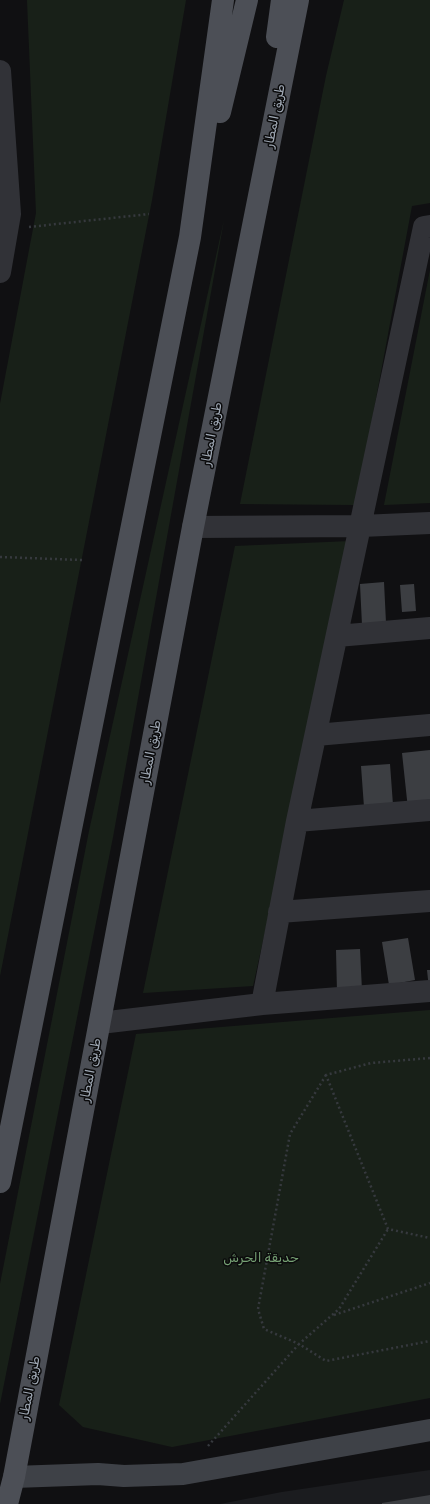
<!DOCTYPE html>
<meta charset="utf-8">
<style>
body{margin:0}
canvas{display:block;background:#101012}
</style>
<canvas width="430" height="1504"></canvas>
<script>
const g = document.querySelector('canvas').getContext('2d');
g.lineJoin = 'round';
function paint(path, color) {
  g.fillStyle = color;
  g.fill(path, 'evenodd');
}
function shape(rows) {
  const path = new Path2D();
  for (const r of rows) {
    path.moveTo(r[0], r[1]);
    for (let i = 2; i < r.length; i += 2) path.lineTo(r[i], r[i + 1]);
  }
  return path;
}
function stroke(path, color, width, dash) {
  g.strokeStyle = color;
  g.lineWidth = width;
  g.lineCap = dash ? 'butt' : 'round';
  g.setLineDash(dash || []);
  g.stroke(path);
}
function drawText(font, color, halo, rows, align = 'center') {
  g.font = font + ' Rubik,Cairo,sans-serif';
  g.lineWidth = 3;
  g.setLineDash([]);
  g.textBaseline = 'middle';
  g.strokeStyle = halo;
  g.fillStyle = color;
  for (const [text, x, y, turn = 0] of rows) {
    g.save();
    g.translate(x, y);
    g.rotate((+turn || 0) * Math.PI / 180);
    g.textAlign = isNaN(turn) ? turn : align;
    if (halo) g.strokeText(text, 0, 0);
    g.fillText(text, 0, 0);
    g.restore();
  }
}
paint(shape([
 [430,1470,430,1504,220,1504,282,1492]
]), '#1b1c1f');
paint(shape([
 [27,0,186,0,152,200,0,976,0,404,36,213],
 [344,0,430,0,430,203,412,206,356,505,240,504,326,76],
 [224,220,113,837,0,1404,0,1284,89,831],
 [430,270,430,503,384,505],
 [351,541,253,986,143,993,235,546],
 [430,1010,430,1398,172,1447,83,1427,59,1405,136,1034]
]), '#182018');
paint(shape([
 [384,582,386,623,362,625,360,584],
 [414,584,416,611,402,612,400,585],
 [430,750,430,807,408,809,402,753],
 [390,764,393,805,364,807,361,766],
 [408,938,415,980,389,985,382,942],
 [360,949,362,991,337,992,336,950],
 [427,970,430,970,430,989,429,989],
 [430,1495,430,1504,382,1504,382,1503]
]), '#3c3e42');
stroke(shape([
 [29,227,149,214],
 [0,557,82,560],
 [430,1058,371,1063,326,1075,388,1229,430,1238],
 [326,1075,290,1134,258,1309,264,1329,299,1344,339,1309,388,1229],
 [334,1315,430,1283],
 [208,1446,299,1344,326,1361,430,1341]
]), '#36393e', 2.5, [2, 3]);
stroke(shape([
 [0,71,10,214,0,272],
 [193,527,361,526,430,523],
 [337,636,430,628],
 [316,735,430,725],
 [297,821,430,810],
 [279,912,430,901],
 [262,1004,297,821,424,227,430,226],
 [100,1023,262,1004,430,991]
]), '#313237', 22);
stroke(shape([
 [14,1477,98,1474,124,1476,183,1474,430,1430]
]), '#3e4147', 22);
stroke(shape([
 [277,37,282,0],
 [220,112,247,0],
 [0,1182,190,237,223,0],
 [7,1504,14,1477,193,527,298,0]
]), '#4c4f56', 22);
drawText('13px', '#9fa8b4', '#0b0b0c', [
 ["طريق المطار",275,116,-79],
 ["طريق المطار",212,434,-79],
 ["طريق المطار",151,752,-79],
 ["طريق المطار",91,1070,-79],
 ["طريق المطار",30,1388,-79]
]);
drawText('13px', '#76a174', '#0b0b0c', [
 ["حديقة الحرش",261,1258]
]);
</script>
